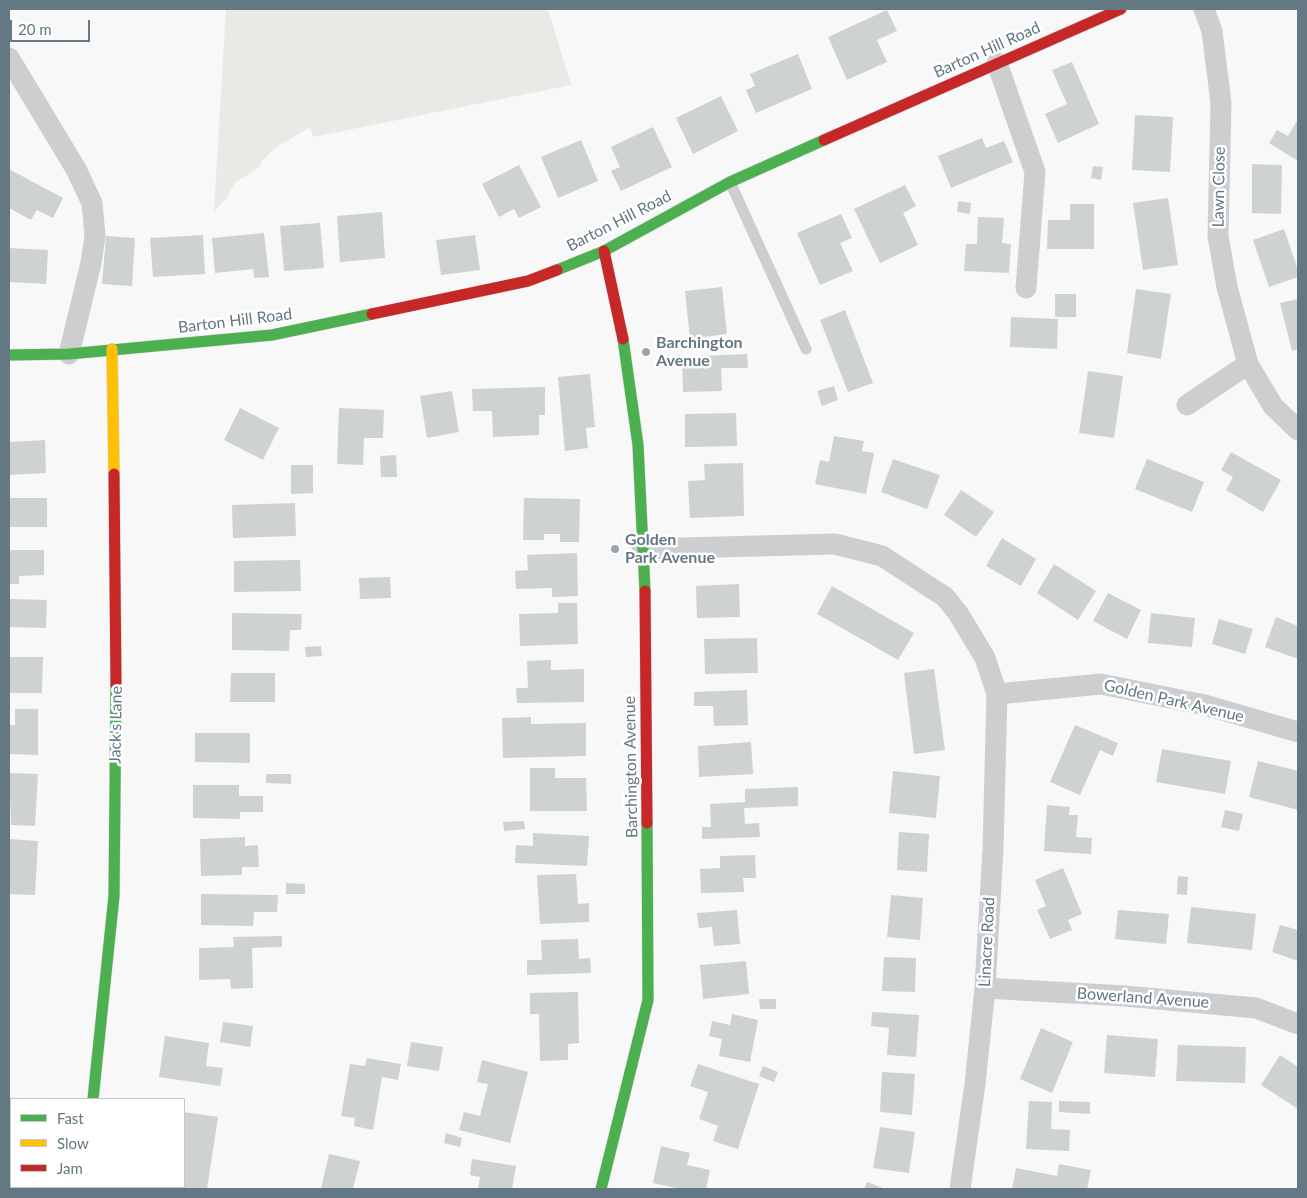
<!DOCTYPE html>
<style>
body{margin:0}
#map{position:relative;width:1307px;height:1198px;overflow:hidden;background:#f8f8f8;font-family:Lato,sans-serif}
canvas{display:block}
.frame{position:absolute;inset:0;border:10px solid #637883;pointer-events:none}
.legend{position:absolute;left:10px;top:1098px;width:175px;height:90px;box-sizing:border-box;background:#fff;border:1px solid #c1c9cd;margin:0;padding:6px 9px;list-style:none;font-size:15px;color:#637883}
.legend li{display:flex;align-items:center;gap:10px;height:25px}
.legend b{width:25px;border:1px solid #c1c9cd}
.scale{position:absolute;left:10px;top:20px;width:80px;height:22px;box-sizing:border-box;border:2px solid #637883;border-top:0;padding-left:6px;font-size:15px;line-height:18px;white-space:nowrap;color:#637883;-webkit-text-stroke:4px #fff;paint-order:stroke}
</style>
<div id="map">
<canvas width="1307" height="1198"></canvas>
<div class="frame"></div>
<ul class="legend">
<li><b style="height:6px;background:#4caf50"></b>Fast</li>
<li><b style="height:6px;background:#ffc107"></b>Slow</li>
<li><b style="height:6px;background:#c62828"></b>Jam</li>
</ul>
<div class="scale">20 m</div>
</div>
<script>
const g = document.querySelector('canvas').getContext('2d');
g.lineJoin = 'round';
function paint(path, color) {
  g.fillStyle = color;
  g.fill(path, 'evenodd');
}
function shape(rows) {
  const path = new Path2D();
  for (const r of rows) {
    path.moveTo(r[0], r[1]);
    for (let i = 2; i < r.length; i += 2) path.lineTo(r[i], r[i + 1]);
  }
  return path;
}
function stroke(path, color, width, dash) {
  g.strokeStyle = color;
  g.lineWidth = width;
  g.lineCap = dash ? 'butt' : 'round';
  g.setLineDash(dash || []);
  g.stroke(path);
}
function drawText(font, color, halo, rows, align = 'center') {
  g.font = font + ' Lato,sans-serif';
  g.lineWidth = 5;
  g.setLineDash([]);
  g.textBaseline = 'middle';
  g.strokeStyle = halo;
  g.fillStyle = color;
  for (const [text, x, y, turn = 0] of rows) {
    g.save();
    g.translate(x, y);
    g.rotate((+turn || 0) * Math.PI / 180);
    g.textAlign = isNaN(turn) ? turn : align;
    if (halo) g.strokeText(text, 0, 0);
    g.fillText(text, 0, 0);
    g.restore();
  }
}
paint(shape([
 [226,9,548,9,571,85,313,137,310,127,275,148,261,162,261,166,235,183,226,199,214,211]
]), '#e8eae5');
paint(shape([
 [887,10,897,31,877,40,887,62,847,80,828,37],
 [798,54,812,89,756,113,746,90,755,86,750,74],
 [1072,62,1099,124,1058,143,1045,114,1067,104,1052,70],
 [721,96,738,131,693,154,676,118],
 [1135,115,1173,117,1170,172,1132,170],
 [1298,119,1298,161,1269,143,1277,130,1288,136],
 [653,127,672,167,621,191,611,171,620,167,611,147],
 [982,138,986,148,1004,141,1013,162,951,188,938,156],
 [581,140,598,181,558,198,541,157],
 [1252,164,1282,165,1281,214,1252,213],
 [519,165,541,207,519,218,514,209,499,217,482,184],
 [1093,166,1103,167,1101,180,1091,178],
 [9,169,63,198,53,218,37,210,31,220,9,208],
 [905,185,916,206,903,213,918,245,880,263,854,209],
 [1168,198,1178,265,1143,270,1133,203],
 [958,201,971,203,970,214,957,212],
 [1070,204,1094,204,1094,249,1047,249,1048,220,1070,220],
 [382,212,385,258,340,262,337,216],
 [841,214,852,238,840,243,853,271,820,285,797,233],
 [978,217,1004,218,1002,243,1011,244,1009,273,964,271,966,244,977,244],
 [320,223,324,268,284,271,280,226],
 [1284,229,1298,270,1298,277,1269,287,1253,240],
 [264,233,269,277,254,278,253,269,215,273,212,238],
 [203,235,205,274,153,277,150,238],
 [475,235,480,270,441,275,436,240],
 [106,236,135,238,132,286,102,284],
 [9,248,48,250,46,284,9,282],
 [722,287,727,334,690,339,685,291],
 [1136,289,1171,294,1161,359,1127,353],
 [1055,294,1076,294,1076,317,1055,317],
 [1298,299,1298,349,1292,351,1280,303],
 [845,310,873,383,848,392,820,320],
 [1011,317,1058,319,1057,349,1010,347],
 [747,354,748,368,721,368,722,391,683,392,682,357],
 [1088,371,1123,376,1114,438,1079,433],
 [590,374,595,427,586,428,588,448,565,451,558,377],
 [834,386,838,400,822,406,817,391],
 [545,387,545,415,539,415,539,435,493,437,492,411,473,411,472,389],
 [452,391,459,432,427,438,420,396],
 [240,408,279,428,263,460,224,440],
 [339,408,384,410,383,438,364,438,363,465,337,464],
 [736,413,737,446,685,447,685,414],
 [834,436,864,441,862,451,874,453,866,494,815,484,820,460,829,462],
 [45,440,46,473,9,475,9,442],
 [1231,452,1281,480,1263,512,1226,490,1233,477,1221,470],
 [396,455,397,477,381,477,380,456],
 [893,459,940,475,927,509,881,492],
 [1147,459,1204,482,1192,512,1135,489],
 [743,463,744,516,690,518,688,481,705,480,704,464],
 [291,465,313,465,313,493,291,494],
 [961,490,994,512,976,537,944,515],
 [9,498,47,498,47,527,9,527],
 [524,498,580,499,579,542,560,542,560,534,544,534,544,540,523,540],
 [295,503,296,536,233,538,232,505],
 [1002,538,1036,559,1021,586,986,566],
 [9,550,44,550,44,575,19,576,19,584,9,584],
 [577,553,578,596,552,597,552,588,516,589,515,571,528,570,527,555],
 [300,560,301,591,234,592,234,561],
 [1054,564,1096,591,1078,620,1037,593],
 [390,577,391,598,360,599,359,578],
 [739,584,740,617,697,618,696,586],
 [832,586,914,633,898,660,817,614],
 [1108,593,1141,610,1127,639,1093,621],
 [9,599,47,600,46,628,9,627],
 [558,603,577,603,578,644,520,646,519,614,558,613],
 [232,613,302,614,301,630,290,630,289,651,232,650],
 [1151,613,1195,618,1192,647,1148,643],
 [1276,617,1298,626,1298,659,1265,647],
 [1219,619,1253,629,1245,654,1212,644],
 [757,638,758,673,705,674,704,639],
 [321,646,322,656,306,657,305,647],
 [9,657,43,657,42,693,9,693],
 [551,660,551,670,584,669,584,702,517,703,516,688,528,688,527,661],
 [934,669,945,750,914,754,904,673],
 [231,673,275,673,275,702,230,702],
 [747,690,748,725,714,726,713,706,694,706,694,692],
 [15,709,38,709,38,755,9,754,9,725,15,725],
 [531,717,531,724,586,723,586,756,503,758,502,718],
 [1075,725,1118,743,1113,756,1100,750,1080,795,1050,782],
 [195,733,250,733,250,763,195,762],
 [751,742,753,774,699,777,698,746],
 [1162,749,1231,761,1225,794,1156,782],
 [1258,761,1298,771,1298,810,1249,797],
 [530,768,555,768,555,778,586,778,587,811,530,811],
 [893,771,940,776,936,818,889,813],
 [9,773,38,774,35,826,11,825],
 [266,774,291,774,291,784,266,783],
 [193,785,239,785,239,796,263,796,263,812,240,812,240,819,193,818],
 [798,787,798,806,744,808,745,824,759,823,760,837,702,839,702,827,711,827,710,804,745,802,745,789],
 [1047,805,1070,807,1069,815,1078,815,1076,837,1092,838,1091,854,1044,851],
 [1225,810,1243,814,1239,831,1221,827],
 [524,821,525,829,504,831,503,822],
 [899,832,929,834,927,872,897,870],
 [533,833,589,836,587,866,515,863,516,845,533,846],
 [245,837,245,846,258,845,259,867,242,867,242,875,201,876,200,839],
 [9,839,38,841,35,895,9,894],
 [755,855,756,878,743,878,744,892,701,893,700,869,720,868,720,856],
 [1063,868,1082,914,1068,920,1072,930,1050,939,1037,910,1046,906,1035,880],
 [576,874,578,904,589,903,589,922,540,924,537,875],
 [1178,876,1188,877,1187,895,1177,894],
 [286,883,305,884,305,894,286,894],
 [201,894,278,895,277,912,254,912,253,926,201,925],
 [891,895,923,898,920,940,887,937],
 [1191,907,1256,914,1252,950,1187,943],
 [737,910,740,944,714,946,712,927,699,928,697,913],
 [1118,910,1169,914,1166,944,1115,939],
 [1280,925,1298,930,1298,961,1272,952],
 [282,936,282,947,252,948,253,988,231,989,230,979,199,980,199,948,234,947,233,937],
 [578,939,579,959,590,958,591,973,527,975,527,960,542,960,541,940],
 [884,957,916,958,915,992,882,991],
 [746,961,749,994,703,999,700,965],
 [578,992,579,1043,568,1044,568,1060,540,1061,539,1014,530,1014,530,993],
 [759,999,776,999,776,1009,760,1009],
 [872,1012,919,1015,916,1057,887,1055,889,1028,871,1026],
 [732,1014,758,1020,750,1062,719,1056,722,1039,709,1036,712,1021,730,1025],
 [223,1022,253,1026,250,1047,220,1042],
 [1041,1028,1073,1042,1052,1093,1020,1079],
 [1107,1035,1158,1039,1155,1077,1104,1073],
 [165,1036,209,1043,206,1066,223,1068,220,1086,159,1077],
 [411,1042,443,1047,439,1071,407,1066],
 [1178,1045,1246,1047,1245,1083,1176,1081],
 [1280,1055,1298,1067,1298,1109,1261,1085],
 [367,1058,401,1064,398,1080,382,1077,373,1130,354,1126,355,1118,341,1116,350,1064,365,1066],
 [482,1060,528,1072,510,1143,459,1130,464,1112,480,1116,488,1084,477,1082],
 [698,1064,759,1084,738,1149,713,1141,718,1126,699,1119,708,1092,690,1086],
 [763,1066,778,1072,774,1082,759,1076],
 [882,1072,915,1074,912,1115,880,1112],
 [1029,1101,1052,1102,1051,1129,1070,1130,1069,1151,1026,1149],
 [1059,1101,1090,1102,1090,1114,1059,1112],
 [184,1112,218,1117,207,1189,147,1188,184,1187],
 [880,1127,915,1132,909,1173,873,1168],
 [446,1133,462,1138,460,1147,444,1143],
 [661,1146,690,1153,687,1165,710,1170,706,1189,680,1189,653,1183],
 [329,1154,360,1161,353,1189,321,1189],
 [472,1159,516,1166,512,1189,478,1189,480,1177,470,1175],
 [1059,1164,1091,1170,1087,1189,1012,1189,1016,1168,1057,1176],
 [867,1182,886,1189,864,1189]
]), '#cfd2d3');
const fast = shape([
 [557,270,604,251,730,182,824,140],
 [623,339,638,445,645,591],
 [9,355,69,354,272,335,372,314],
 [93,1099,114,896,116,685],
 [601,1189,648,1000,647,823]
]);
const slow = shape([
 [112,349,114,474]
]);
const jam = shape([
 [824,140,1121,9],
 [604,251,623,339],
 [372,314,528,281,557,270],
 [114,474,116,685],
 [645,591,647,823]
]);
stroke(fast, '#d5d6d7', 12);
stroke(slow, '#d5d6d7', 12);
stroke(jam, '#d5d6d7', 12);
stroke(shape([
 [730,182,806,349]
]), '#cdcecf', 11);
stroke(shape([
 [1204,9,1212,31,1221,103,1218,236,1227,287,1248,364,1273,406,1298,430],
 [9,58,76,169,92,203,95,236,91,263,69,354],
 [997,63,1035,172,1026,288],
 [1187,405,1248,364],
 [642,549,835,544,882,556,945,597,958,613,985,658,997,694,1101,684,1205,705,1298,732],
 [985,988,1125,996,1256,1008,1298,1024],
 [82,1189,83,1187],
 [960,1189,975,1084,985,988,993,849,997,694]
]), '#cdcecf', 21);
stroke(fast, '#4caf50', 11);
stroke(slow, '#ffc107', 11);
stroke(jam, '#c62828', 11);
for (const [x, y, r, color] of [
 [646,352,5,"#97a5ac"],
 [615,549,5,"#97a5ac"]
]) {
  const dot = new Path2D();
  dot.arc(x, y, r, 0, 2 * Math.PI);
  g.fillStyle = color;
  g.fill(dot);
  stroke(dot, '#fff', 2);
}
drawText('16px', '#637883', '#fff', [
 ["Barton Hill Road",987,50,-24],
 ["Lawn Close",1219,187,-89],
 ["Barton Hill Road",619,221,-27],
 ["Barton Hill Road",235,321,-7],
 ["Golden Park Avenue",1174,701,13],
 ["Jack's Lane",116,725,-89],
 ["Barchington Avenue",631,767,-91],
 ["Linacre Road",987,942,-87],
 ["Bowerland Avenue",1143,998,4]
]);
drawText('bold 16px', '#637883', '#fff', [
 ["Barchington",656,343],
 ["Avenue",656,361],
 ["Golden",625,540],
 ["Park Avenue",625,558]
], 'left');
</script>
